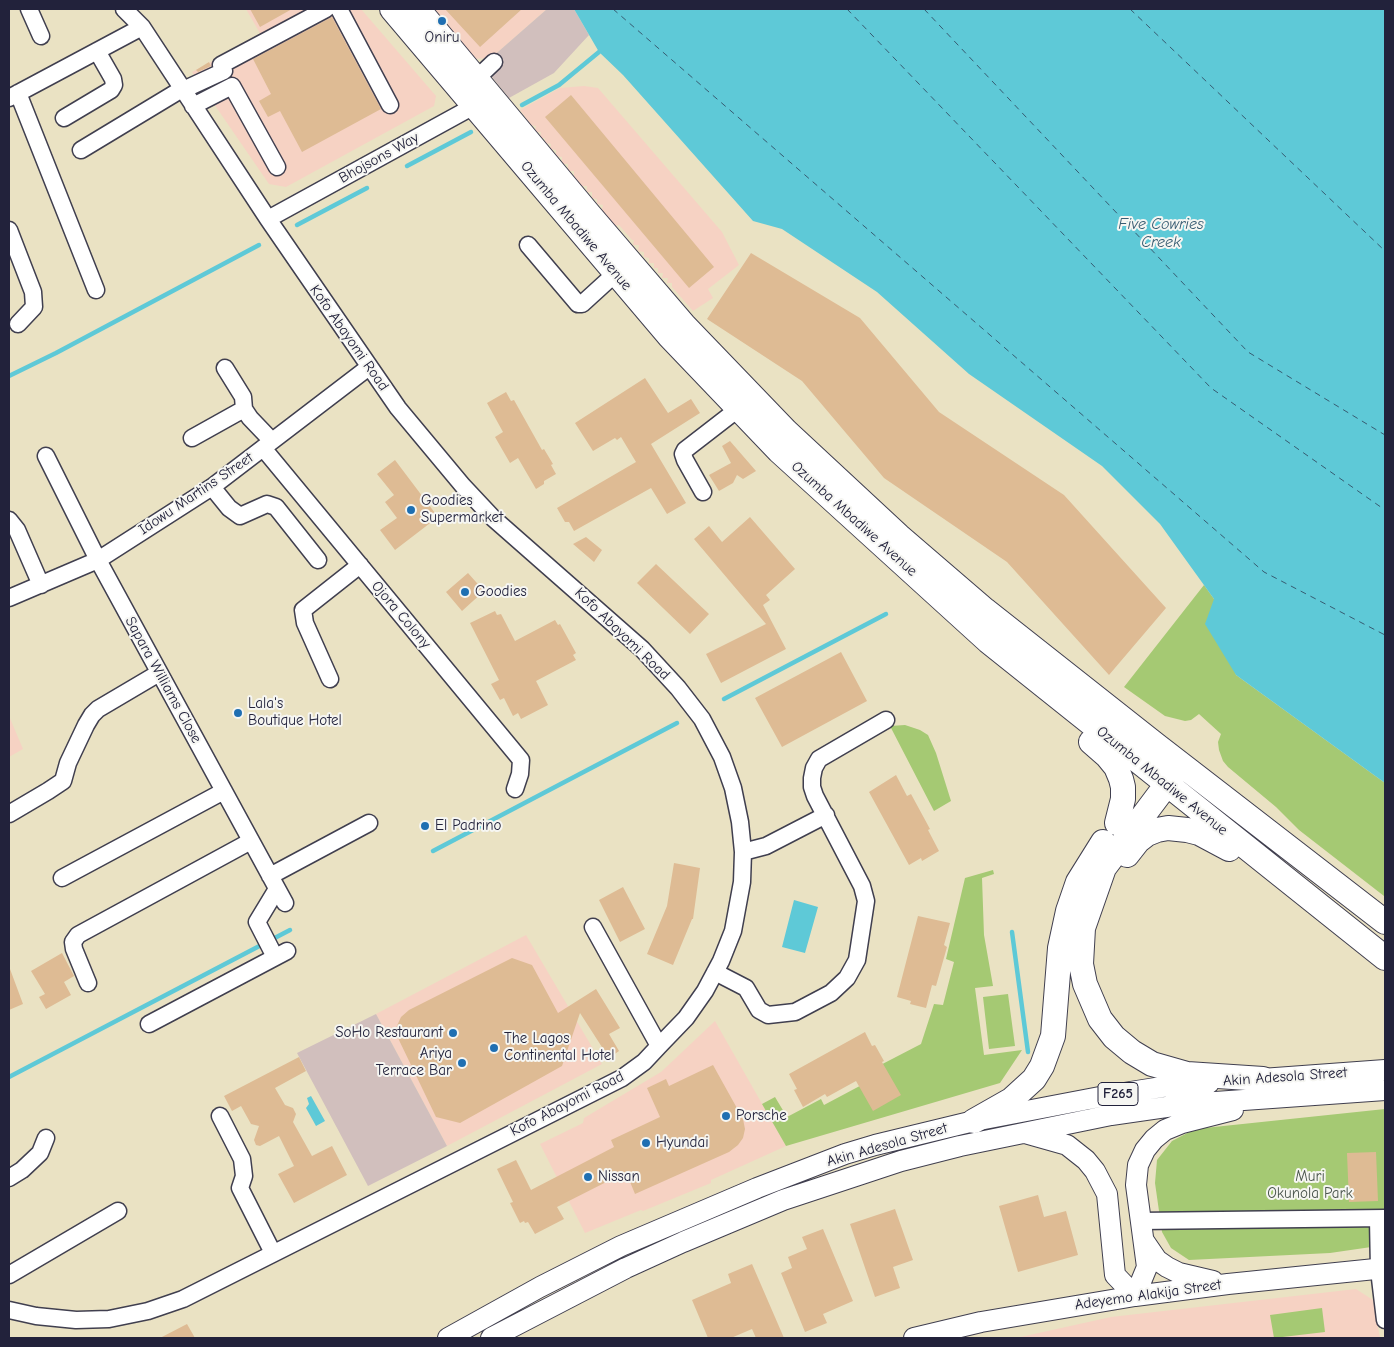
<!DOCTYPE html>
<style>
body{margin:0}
#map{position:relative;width:1394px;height:1347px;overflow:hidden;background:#eae2c3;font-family:"Comic Neue",sans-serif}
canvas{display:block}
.frame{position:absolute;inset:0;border:10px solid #22223b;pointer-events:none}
</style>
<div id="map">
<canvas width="1394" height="1347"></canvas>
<div class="frame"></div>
</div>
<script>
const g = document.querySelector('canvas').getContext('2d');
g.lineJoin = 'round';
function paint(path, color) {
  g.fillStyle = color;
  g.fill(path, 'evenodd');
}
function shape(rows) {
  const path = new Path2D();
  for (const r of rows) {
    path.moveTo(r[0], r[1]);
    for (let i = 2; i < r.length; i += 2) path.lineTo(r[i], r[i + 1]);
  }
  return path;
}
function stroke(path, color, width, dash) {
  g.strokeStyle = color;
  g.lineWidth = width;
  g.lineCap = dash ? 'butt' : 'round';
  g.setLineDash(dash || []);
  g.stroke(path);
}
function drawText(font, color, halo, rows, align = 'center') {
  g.font = font + ' "Comic Neue",sans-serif';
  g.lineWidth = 4;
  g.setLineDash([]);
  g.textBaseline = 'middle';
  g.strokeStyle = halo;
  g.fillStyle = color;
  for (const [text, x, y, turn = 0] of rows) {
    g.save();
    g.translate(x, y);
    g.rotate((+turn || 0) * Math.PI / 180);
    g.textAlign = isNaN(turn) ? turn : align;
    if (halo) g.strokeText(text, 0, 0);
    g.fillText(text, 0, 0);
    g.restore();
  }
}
paint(shape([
 [246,9,361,9,436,96,434,106,286,187,269,184,192,72,261,35],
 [429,9,547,9,491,58,472,59],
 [584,86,598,88,722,232,739,265,708,289,713,298,693,311,672,287,672,283,667,283,668,278,662,278,663,273,658,273,658,268,654,268,654,263,649,263,649,258,644,257,644,252,638,251,639,245,633,245,634,240,632,240,619,225,615,226,602,210,603,205,597,204,597,199,592,198,592,192,587,192,587,186,581,186,574,177,574,171,568,171,568,164,562,164,562,157,556,156,556,150,550,149,551,144,545,143,545,138,540,138,541,132,535,132,536,126,531,125,520,110,560,88],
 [9,716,23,749,9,757],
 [526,935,602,1064,447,1146,376,1014],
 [715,1021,786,1146,711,1180,711,1183,643,1211,641,1210,585,1233,540,1144,583,1123,584,1118,661,1072],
 [1356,1289,1373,1300,1380,1338,1016,1338,1111,1317]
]), '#f6d2c3');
paint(shape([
 [547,9,574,9,589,35,554,73,509,98,492,77,496,66,491,58],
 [376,1014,447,1146,368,1186,297,1053]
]), '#d1bfbd');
paint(shape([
 [1204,585,1214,599,1236,675,1385,783,1385,895,1384,896,1299,830,1276,807,1228,767,1223,761,1219,750,1218,742,1221,734,1199,714,1191,720,1185,721,1165,716,1124,687],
 [905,725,920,730,928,735,936,753,951,801,934,811,890,726],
 [993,870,994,874,982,878,984,935,993,986,975,988,984,1055,1022,1050,1000,1083,786,1146,762,1104,775,1097,787,1117,821,1099,824,1105,871,1080,867,1072,921,1044,934,1004,943,1005,954,962,946,959,965,878],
 [1008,994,1015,1046,989,1049,983,997],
 [1385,1109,1385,1245,1330,1253,1189,1260,1171,1248,1162,1232,1155,1183,1157,1160,1172,1141,1195,1129],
 [1322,1308,1325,1332,1274,1338,1270,1315]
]), '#a5c973');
paint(shape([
 [574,9,1385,9,1385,783,1236,675,1205,624,1214,599,1160,524,1102,466,969,374,877,292,782,229,753,221,623,75,599,52],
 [794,900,818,907,805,953,782,947],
 [311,1096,325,1121,316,1126,306,1108,309,1104,307,1098]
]), '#5ec9d7');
stroke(shape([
 [522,105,559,85,599,52],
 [407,166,471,132],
 [297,225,367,188],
 [9,376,56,353,259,245],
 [724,699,886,614],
 [433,851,677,723],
 [1012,932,1028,1052],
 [9,1077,290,930]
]), '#5ec9d7', 4.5);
stroke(shape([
 [613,9,1264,572,1385,635],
 [847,9,1211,388,1385,510],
 [924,9,1248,352,1385,435],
 [1130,9,1385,251]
]), '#375c72', 1, [6, 5]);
paint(shape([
 [250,9,292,9,260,27],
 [445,9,522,9,480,47],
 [332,17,381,109,302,152,280,111,268,117,259,101,271,94,253,59],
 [209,62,211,66,198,72,196,70],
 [571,95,714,267,689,288,545,117],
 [751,253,860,318,939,412,1064,495,1166,608,1109,675,1007,562,884,478,802,381,707,319],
 [645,378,668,413,691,399,700,413,651,444,686,503,667,514,651,488,574,531,569,522,565,522,557,508,636,462,621,437,617,440,615,438,593,451,575,423],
 [506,392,511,401,514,400,542,450,544,449,553,464,551,465,556,474,544,481,544,484,536,489,518,458,510,463,495,437,503,432,487,403],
 [730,441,756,471,743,479,737,475,733,483,719,491,709,475,731,463,722,446],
 [395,460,438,517,395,550,380,530,397,518,385,502,394,495,377,474],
 [750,517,795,569,766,595,770,600,763,605,786,649,721,683,706,654,766,624,694,539,709,526,722,542],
 [586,537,602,550,594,562,573,544],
 [656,564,709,614,690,634,637,583],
 [468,573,484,591,462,611,446,592],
 [495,611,497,615,501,614,515,641,555,620,558,625,560,624,576,653,573,655,576,660,536,681,548,705,521,719,518,713,513,716,504,698,500,700,491,684,499,680,470,623],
 [841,652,867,701,782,747,755,698],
 [896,775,907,796,911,794,930,829,928,830,939,851,922,861,921,858,909,865,869,792],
 [674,863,700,868,693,919,692,919,673,965,647,954,667,906],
 [623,887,645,929,620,942,599,900],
 [918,916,950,923,944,945,947,947,936,986,932,985,926,1008,910,1004,911,1001,897,997],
 [62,953,74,976,64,982,71,995,46,1009,39,997,45,994,31,971],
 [512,958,532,965,558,1013,596,989,620,1028,609,1034,619,1051,609,1058,580,1013,562,1066,460,1123,436,1117,398,1038,396,1028,401,1017,409,1010],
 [10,969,23,1004,9,1010,9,970],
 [865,1032,872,1046,875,1045,884,1061,882,1062,901,1095,873,1111,856,1081,827,1097,825,1094,803,1107,794,1090,797,1089,789,1074],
 [299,1057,306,1071,275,1088,285,1105,293,1108,296,1114,293,1122,312,1156,332,1146,347,1175,294,1203,278,1174,294,1166,279,1136,260,1146,256,1145,254,1140,259,1126,251,1124,241,1106,232,1111,224,1096],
 [713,1065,743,1119,745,1129,743,1138,738,1145,729,1152,635,1194,626,1172,557,1207,564,1219,535,1234,528,1222,525,1223,524,1221,520,1223,510,1203,513,1202,497,1169,516,1160,531,1190,614,1147,611,1140,660,1117,647,1088,666,1079,669,1086],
 [1376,1152,1378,1201,1349,1202,1347,1153],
 [1038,1195,1044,1217,1066,1211,1078,1255,1018,1272,999,1206],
 [895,1209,913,1260,893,1267,900,1288,875,1297,850,1224],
 [823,1229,853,1301,823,1314,827,1323,805,1332,781,1273,792,1268,788,1257,807,1249,802,1237],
 [752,1264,784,1338,756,1338,752,1329,731,1338,708,1338,692,1300,731,1283,728,1274],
 [187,1324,195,1338,160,1338]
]), '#debb94');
const minor = shape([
 [29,9,41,36],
 [339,9,390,105],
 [476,79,494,62],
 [183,90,224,71,221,65,326,9],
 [18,93,96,290],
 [9,98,142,27],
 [193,106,232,86,277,167],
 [64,118,111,90,114,85,113,79,97,51],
 [81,150,182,89],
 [268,219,474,106,481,99],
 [9,230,33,292,34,307,18,324],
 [528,245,578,304,582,304,616,273],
 [225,368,243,397,244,409,250,418,272,441],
 [192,438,244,409],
 [263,448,521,760,520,774,515,789],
 [46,456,98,560,285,903],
 [212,487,229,508,240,516,267,504,276,507,318,560],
 [703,492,685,460,683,454,685,450,738,409],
 [9,520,17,530,41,585],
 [9,598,98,560,212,487,369,367],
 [330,679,305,623,303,610,360,565],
 [9,814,48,791,63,781,68,763,86,725,92,715,98,709,159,673],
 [743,852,766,846,826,815],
 [270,876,369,823],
 [62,878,224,791],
 [593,927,659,1046],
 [275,957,257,922,277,889],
 [715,972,746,988,759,1010,768,1015,795,1012,831,993,847,978,857,960,866,901,862,886,815,796,812,787,812,778,814,768,819,759,886,720],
 [88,983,74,949,73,942,78,935,251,841],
 [149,1024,287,951],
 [220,1116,242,1159,244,1176,240,1188,273,1253],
 [9,1178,22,1170,40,1153,46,1138],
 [1378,1219,1379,1270,1385,1320],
 [1140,1221,1385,1218],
 [9,1275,118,1211],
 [9,1310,36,1316,76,1320,109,1319,148,1311,183,1299,622,1078,644,1062,659,1046,686,1018,705,991,721,961,733,931,742,882,743,852,740,822,733,788,722,757,702,719,678,688,642,649,493,518,463,486,398,408,268,219,142,27,124,9]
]);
const major = shape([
 [1248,1080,1385,1070],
 [1028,1134,1067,1145,1086,1160,1095,1171,1107,1194,1115,1275,1135,1296],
 [1144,1241,1157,1260,1167,1267,1179,1273,1213,1281],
 [1135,1296,1147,1267,1136,1185,1138,1165,1145,1150,1154,1139,1165,1130,1182,1123,1233,1110],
 [448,1338,540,1287,621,1246,757,1188,845,1154,875,1145,974,1121,1105,1096,1162,1087,1209,1083],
 [491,1338,626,1268,683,1242,783,1200,901,1161,960,1146,1111,1115,1187,1104,1385,1090],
 [914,1338,981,1322,1135,1296,1228,1284,1385,1268]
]);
const highway = shape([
 [392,9,670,337,779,451,988,641,1385,958],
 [418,9,588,213,684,325,786,431,899,536,985,610,1156,745,1385,922],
 [1091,742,1107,756,1116,767,1121,779,1123,787,1123,799,1117,823],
 [1176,772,1104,868,1083,928,1081,964,1085,984,1100,1019,1114,1037,1132,1052,1152,1064,1187,1074,1263,1079],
 [1127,855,1138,841,1147,834,1157,830,1168,828,1187,830,1199,833,1229,849],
 [974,1121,1011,1100,1034,1079,1042,1066,1053,1036,1060,948,1068,911,1078,882,1103,842]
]);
stroke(minor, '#403f4f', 19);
stroke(major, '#403f4f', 22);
stroke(highway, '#403f4f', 26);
stroke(minor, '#fff', 16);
stroke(major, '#fff', 20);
stroke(highway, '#fff', 24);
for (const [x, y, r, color] of [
 [442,21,5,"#1f6fb2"],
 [411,510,5,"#1f6fb2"],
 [465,592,5,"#1f6fb2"],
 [238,713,5,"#1f6fb2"],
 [425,826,5,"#1f6fb2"],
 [453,1033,5,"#1f6fb2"],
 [494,1048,5,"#1f6fb2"],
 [462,1063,5,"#1f6fb2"],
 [726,1116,5,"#1f6fb2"],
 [646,1143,5,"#1f6fb2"],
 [588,1177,5,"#1f6fb2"]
]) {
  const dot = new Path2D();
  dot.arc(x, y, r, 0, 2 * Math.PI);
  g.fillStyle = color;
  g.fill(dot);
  stroke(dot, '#f6f6f2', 2);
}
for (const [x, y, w] of [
 [1118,1094,40]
]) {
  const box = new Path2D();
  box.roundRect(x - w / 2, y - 11.5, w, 23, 4);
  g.fillStyle = '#f6f6f2';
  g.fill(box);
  stroke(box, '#22223b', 1);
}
drawText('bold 14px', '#22223b', null, [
 ["F265",1118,1094]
]);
drawText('15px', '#22223b', '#f6f6f2', [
 ["Oniru",442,38,"center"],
 ["Goodies",421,501],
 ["Supermarket",421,518],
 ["Goodies",475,592],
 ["Lala's",248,704],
 ["Boutique Hotel",248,721],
 ["El Padrino",435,826],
 ["SoHo Restaurant",443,1033,"right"],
 ["The Lagos",504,1039],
 ["Continental Hotel",504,1056],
 ["Ariya",452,1054,"right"],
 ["Terrace Bar",452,1071,"right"],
 ["Porsche",736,1116],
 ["Hyundai",656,1143],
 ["Nissan",598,1177]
], 'left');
drawText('15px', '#22223b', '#f6f6f2', [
 ["Bhojsons Way",379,158,-29],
 ["Ozumba Mbadiwe Avenue",576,226,50],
 ["Kofo Abayomi Road",349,338,55],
 ["Idowu Martins Street",196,494,-34],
 ["Ozumba Mbadiwe Avenue",854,519,42],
 ["Ojora Colony",401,615,50],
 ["Kofo Abayomi Road",622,634,44],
 ["Sapara Williams Close",163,680,61],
 ["Ozumba Mbadiwe Avenue",1162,781,39],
 ["Akin Adesola Street",1285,1077,-4],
 ["Kofo Abayomi Road",567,1104,-27],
 ["Akin Adesola Street",887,1145,-16],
 ["Adeyemo Alakija Street",1148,1295,-8]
]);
drawText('15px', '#49544c', '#f6f6f2', [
 ["Muri",1310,1177],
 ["Okunola Park",1310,1194]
]);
drawText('italic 16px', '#375c72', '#f6f6f2', [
 ["Five Cowries",1161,224],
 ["Creek",1161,242]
]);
</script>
